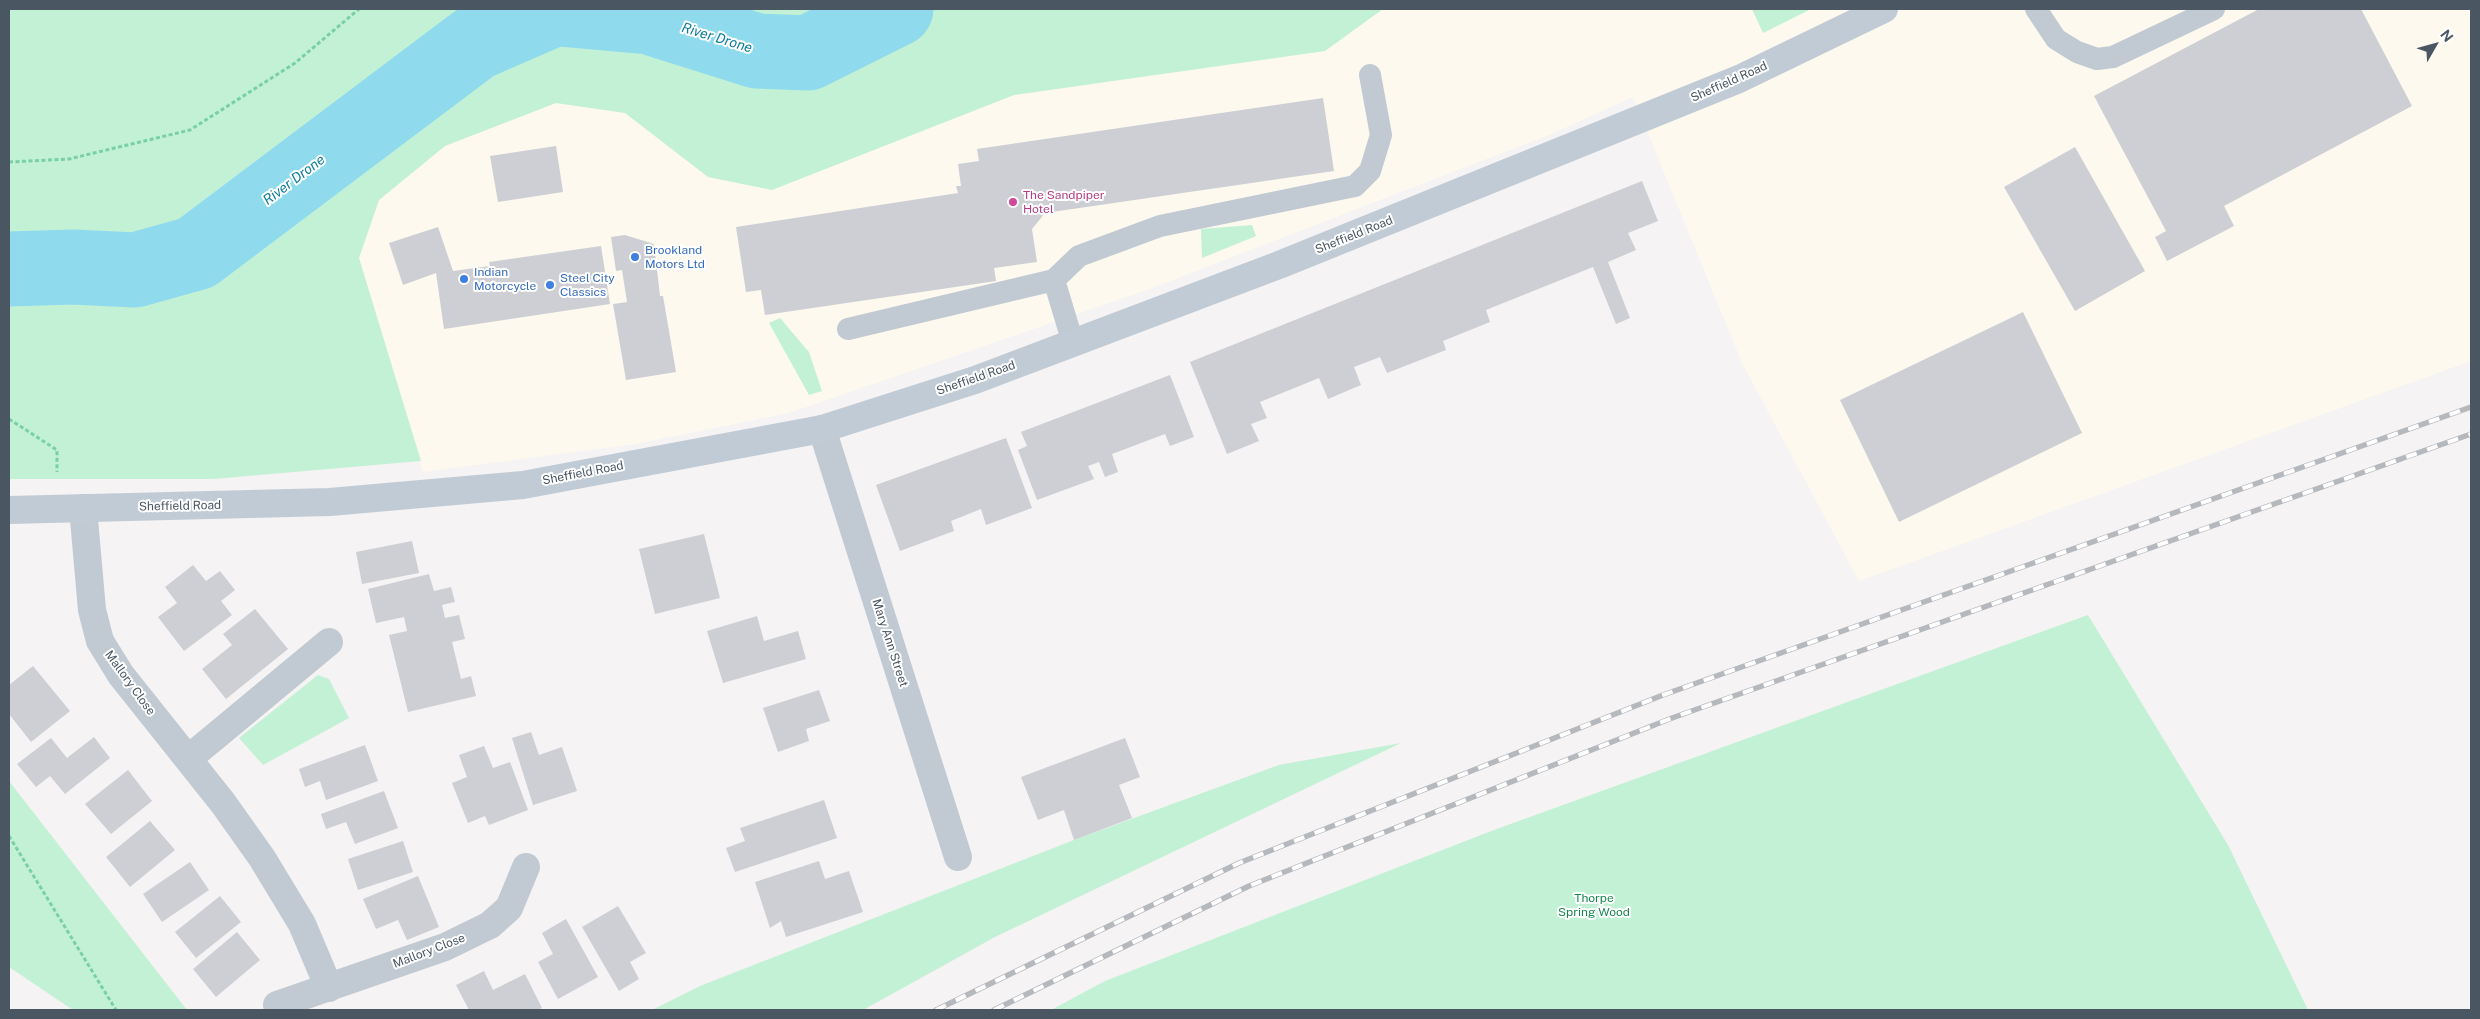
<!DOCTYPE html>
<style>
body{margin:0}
#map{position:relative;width:2480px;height:1019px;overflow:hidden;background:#f5f3f3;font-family:"Public Sans",sans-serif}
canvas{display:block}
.frame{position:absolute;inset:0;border:10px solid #4a5661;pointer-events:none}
.north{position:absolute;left:2410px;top:20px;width:50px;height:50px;-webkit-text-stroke:4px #fff;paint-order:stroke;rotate:52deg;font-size:14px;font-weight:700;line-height:20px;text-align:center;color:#4a5661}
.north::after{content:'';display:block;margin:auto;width:18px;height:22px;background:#4a5661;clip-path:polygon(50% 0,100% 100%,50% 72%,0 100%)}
</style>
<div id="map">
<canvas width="2480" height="1019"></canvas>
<div class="frame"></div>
<div class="north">N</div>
</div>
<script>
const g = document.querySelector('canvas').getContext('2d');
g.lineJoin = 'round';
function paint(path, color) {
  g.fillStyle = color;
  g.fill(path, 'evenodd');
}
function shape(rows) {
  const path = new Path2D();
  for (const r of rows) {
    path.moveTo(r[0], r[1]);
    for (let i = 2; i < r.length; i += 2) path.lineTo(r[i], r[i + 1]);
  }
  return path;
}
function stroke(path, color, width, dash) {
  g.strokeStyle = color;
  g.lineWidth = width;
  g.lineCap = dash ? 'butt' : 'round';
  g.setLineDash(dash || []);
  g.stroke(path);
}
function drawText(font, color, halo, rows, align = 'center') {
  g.font = font + ' "Public Sans",sans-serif';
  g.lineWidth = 4;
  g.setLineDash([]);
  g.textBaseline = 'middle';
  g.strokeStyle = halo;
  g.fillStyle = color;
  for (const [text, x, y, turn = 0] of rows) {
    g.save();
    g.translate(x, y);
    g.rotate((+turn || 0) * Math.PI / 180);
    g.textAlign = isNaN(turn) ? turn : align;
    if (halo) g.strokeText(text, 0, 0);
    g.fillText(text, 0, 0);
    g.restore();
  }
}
paint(shape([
 [1383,9,1752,9,1763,33,1811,9,2471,9,2471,361,1859,581,1742,363,1633,97,1554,133,1147,290,789,413,636,444,423,472,359,258,379,200,445,146,556,103,625,113,708,177,772,190,1014,95,1325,51]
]), '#fdf9ef');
paint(shape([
 [9,9,1383,9,1325,51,1014,95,772,190,708,177,625,113,556,103,445,146,379,200,359,258,421,461,213,479,9,479],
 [1752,9,1811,9,1763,33],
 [1252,225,1256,236,1202,258,1201,229],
 [780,318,809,352,822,391,809,395,769,323],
 [2088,615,2228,845,2308,1010,1051,1010,1105,981,1494,830],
 [318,675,329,679,349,718,263,765,239,738],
 [1401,743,995,937,863,1010,652,1010,700,986,1074,840,1279,765],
 [9,781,187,1010,73,1010,9,967]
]), '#c3f1d5');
stroke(shape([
 [559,9,649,17,757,51,808,53,896,9],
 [9,269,73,267,135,270,196,253,475,43,553,9]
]), '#90daee', 75);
paint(shape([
 [2259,9,2361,9,2412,106,2224,206,2234,226,2167,261,2155,237,2166,231,2094,96],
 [1323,98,1334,171,1045,213,1032,229,1037,262,994,268,996,281,765,315,761,290,746,292,736,227,958,193,956,186,961,186,958,164,979,161,977,149],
 [556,146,563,192,498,202,490,156],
 [2075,147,2145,271,2075,311,2004,187],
 [1642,181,1658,221,1628,233,1636,250,1608,262,1630,318,1616,324,1593,267,1486,310,1490,322,1443,341,1446,350,1387,373,1380,357,1354,367,1361,385,1328,399,1319,378,1260,402,1267,418,1251,424,1259,441,1227,454,1190,362],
 [438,227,453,271,490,266,489,262,601,246,610,304,444,329,436,273,403,285,389,243],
 [625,235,654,244,660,296,663,296,676,372,626,380,613,304,627,302,622,270,616,271,611,237],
 [2023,312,2082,433,1899,522,1840,400],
 [1170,375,1194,437,1170,446,1165,434,1112,454,1118,472,1105,477,1099,462,1088,466,1094,479,1037,500,1018,450,1027,446,1021,432],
 [1006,438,1032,508,986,525,981,509,951,521,954,531,900,551,876,485],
 [704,534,720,598,655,614,639,549],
 [412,541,419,573,362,584,356,552],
 [193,565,206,581,220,571,235,590,221,601,232,615,184,651,158,617,177,603,165,587],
 [429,574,434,591,451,587,455,602,442,605,445,618,459,615,465,639,452,642,461,679,471,676,476,696,408,712,389,635,407,631,404,617,376,623,368,589],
 [255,609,288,649,226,699,202,669,232,645,223,634],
 [757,616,764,641,798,631,806,659,723,683,707,631],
 [33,666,70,711,31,742,9,714,9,685],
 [819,690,830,721,806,729,809,741,778,752,763,708],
 [531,732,539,755,562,747,577,791,533,805,512,738],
 [94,737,110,758,65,794,50,776,36,787,17,764,51,738,67,758],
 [1125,738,1140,777,1119,785,1132,818,1074,840,1064,810,1038,820,1021,777],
 [365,745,378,781,326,800,320,781,305,787,299,769],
 [484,746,493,768,510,762,528,810,489,825,485,816,468,823,452,783,467,777,459,755],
 [128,770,152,801,111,834,85,804],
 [384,791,398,828,355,844,346,822,326,829,321,814],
 [824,800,837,838,735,872,726,848,745,841,740,828],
 [150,821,175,850,130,887,106,857],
 [403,841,413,872,358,890,348,859],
 [819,861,825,879,849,871,863,912,786,937,781,921,770,928,755,882],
 [190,862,209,890,162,922,143,894],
 [418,876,439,927,407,940,398,920,376,929,363,899],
 [220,896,241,922,196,958,175,932],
 [618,906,646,953,630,962,639,979,619,991,582,927],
 [566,919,598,977,558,999,538,962,553,954,542,933],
 [237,932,260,960,216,997,193,969],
 [484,971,493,990,525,974,542,1008,538,1010,469,1010,456,985]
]), '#cdcfd5');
stroke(shape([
 [9,162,69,159,190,130,295,63,359,9],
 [9,419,57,450,57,472],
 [9,836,116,1010]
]), '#7ad0a6', 3, [4, 2.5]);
stroke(shape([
 [2036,9,2056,39,2077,52,2097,59,2113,57,2214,9],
 [848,329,1054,280],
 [1073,343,1054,280,1079,256,1160,226,1355,186,1370,171,1381,135,1370,75]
]), '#c1cad2', 22);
stroke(shape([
 [822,429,958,857],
 [83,508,92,610,100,641,121,675,223,803,262,858,302,924,329,988],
 [188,759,329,642],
 [277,1005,445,947,490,925,509,908,526,867]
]), '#c1cad2', 28);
stroke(shape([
 [9,510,330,502,523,485,822,429,975,380,1279,265,1739,79,1884,9]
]), '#c1cbd6', 28);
const rail = shape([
 [936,1010,1239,863,1663,695,2471,407],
 [994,1010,1249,886,1672,718,2471,434]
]);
stroke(rail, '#b5b8bd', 5.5);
stroke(rail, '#fff', 4, [11]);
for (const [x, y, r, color] of [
 [1013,202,5,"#d1479c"],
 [635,257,5,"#3f7fe0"],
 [464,279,5,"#3f7fe0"],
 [550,285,5,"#3f7fe0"]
]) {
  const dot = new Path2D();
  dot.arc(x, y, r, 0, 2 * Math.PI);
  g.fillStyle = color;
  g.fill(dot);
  stroke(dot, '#fff', 2);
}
drawText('12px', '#4a5661', '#fff', [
 ["Sheffield Road",1729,82,-24],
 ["Sheffield Road",1354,235,-22],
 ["Sheffield Road",976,378,-19],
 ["Sheffield Road",583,473,-11],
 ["Sheffield Road",180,506,-1],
 ["Mary Ann Street",890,643,72],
 ["Mallory Close",130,683,54],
 ["Mallory Close",429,951,-21]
]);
drawText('12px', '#b23c85', '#fff', [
 ["The Sandpiper",1023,195],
 ["Hotel",1023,209]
], 'left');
drawText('12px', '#366cbe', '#fff', [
 ["Brookland",645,250],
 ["Motors Ltd",645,264],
 ["Indian",474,272],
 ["Motorcycle",474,286],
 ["Steel City",560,278],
 ["Classics",560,292]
], 'left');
drawText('12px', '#17864f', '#fff', [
 ["Thorpe",1594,898],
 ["Spring Wood",1594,912]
]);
drawText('italic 14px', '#0c7c9b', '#fff', [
 ["River Drone",717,38,17],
 ["River Drone",294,180,-37]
]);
</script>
